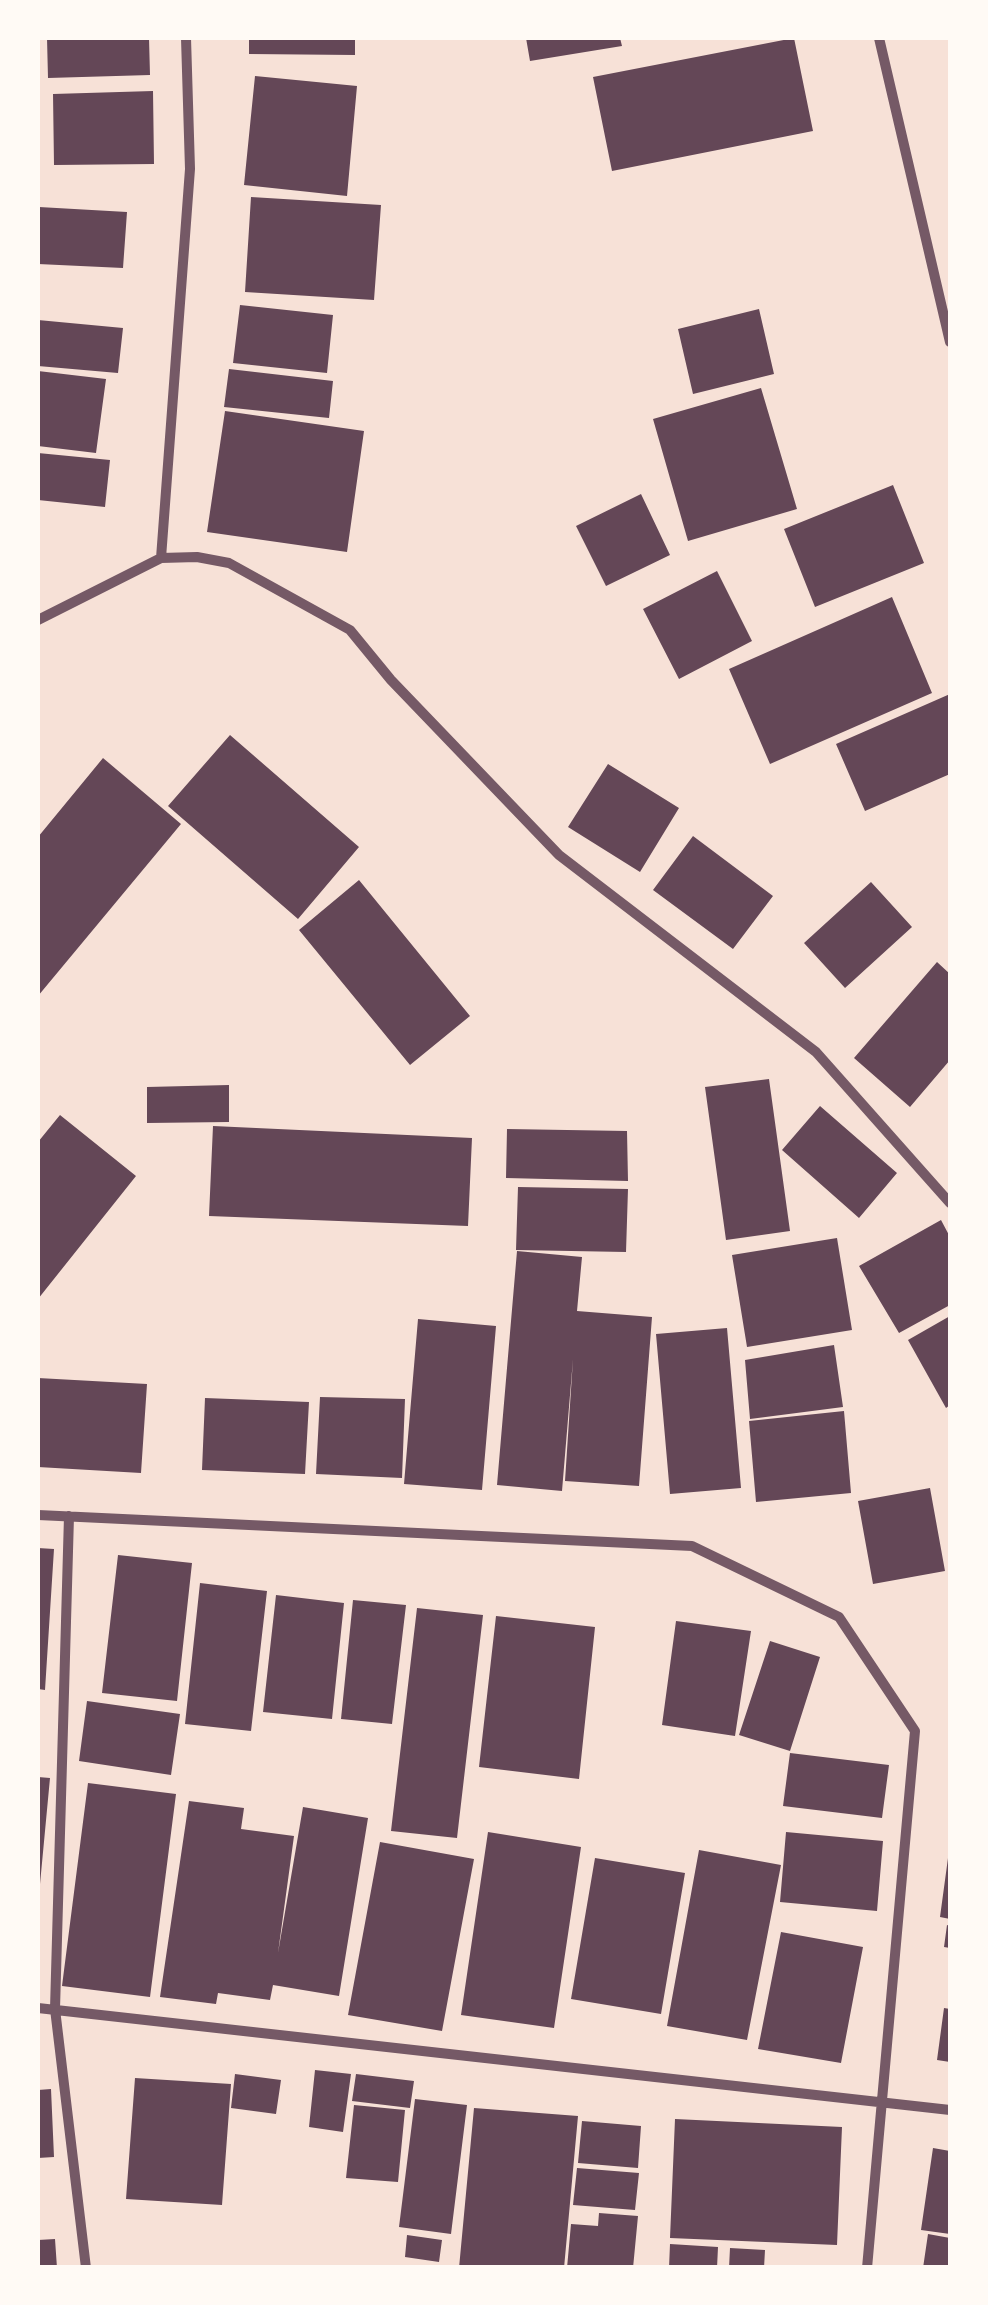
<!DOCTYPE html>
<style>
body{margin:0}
#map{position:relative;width:988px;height:2305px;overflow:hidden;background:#f7e1d7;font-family:"DejaVu Sans",sans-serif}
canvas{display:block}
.frame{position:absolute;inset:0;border:40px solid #fffaf5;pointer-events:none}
</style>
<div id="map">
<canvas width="988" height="2305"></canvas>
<div class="frame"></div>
</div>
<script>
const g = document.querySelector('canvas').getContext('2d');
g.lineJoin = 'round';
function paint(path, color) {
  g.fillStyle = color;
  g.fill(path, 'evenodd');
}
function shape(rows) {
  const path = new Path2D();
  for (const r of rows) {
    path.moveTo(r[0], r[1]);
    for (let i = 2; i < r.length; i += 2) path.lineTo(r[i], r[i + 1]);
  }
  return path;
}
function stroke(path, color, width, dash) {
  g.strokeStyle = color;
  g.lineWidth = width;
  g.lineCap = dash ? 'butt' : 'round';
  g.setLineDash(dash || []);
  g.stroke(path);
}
paint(shape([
 [47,38,149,38,150,75,48,78],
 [249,38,355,38,355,55,249,54],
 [526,38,620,38,622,46,530,61],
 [794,38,813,131,612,171,593,77],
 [255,76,357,86,347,196,244,185],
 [153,91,154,164,54,165,53,94],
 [251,197,381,205,374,300,245,292],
 [39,207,127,212,123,268,38,264],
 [240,305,333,315,327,373,233,363],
 [759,309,774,374,693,394,678,329],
 [38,320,123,328,118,373,38,366],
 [229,369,333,381,329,418,224,407],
 [38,371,106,379,96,453,38,446],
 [761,388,797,509,688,541,653,419],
 [225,411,364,431,347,552,207,532],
 [38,453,110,460,105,507,38,500],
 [893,485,924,563,815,607,784,529],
 [641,494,670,555,606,586,576,526],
 [717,571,752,641,679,679,643,609],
 [892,597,932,693,770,764,729,669],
 [950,694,950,774,865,811,836,744],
 [230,735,359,847,298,919,168,806],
 [103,758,181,824,38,996,38,837],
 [608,764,679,808,640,872,568,827],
 [693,836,773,896,733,949,653,890],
 [359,880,470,1016,410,1065,299,930],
 [871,882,912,927,845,988,804,943],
 [937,962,950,974,950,1060,910,1107,854,1058],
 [769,1079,790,1231,726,1240,705,1087],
 [229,1085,229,1122,147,1123,147,1087],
 [820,1106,897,1173,859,1218,782,1150],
 [60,1115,136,1176,38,1299,38,1142],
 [213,1126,472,1138,468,1226,209,1216],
 [507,1129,627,1131,628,1181,506,1178],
 [518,1187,628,1189,626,1252,516,1250],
 [941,1220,950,1237,950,1305,899,1333,859,1266],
 [837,1238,852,1330,747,1347,732,1255],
 [517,1251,582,1257,577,1311,652,1317,639,1486,565,1481,573,1359,562,1491,497,1485],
 [950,1316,950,1405,946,1408,908,1340],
 [418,1319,496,1326,482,1490,404,1484],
 [727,1328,741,1488,670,1494,656,1334],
 [834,1345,843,1407,750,1419,745,1360],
 [38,1378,147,1384,141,1473,38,1467],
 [320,1397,405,1399,402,1478,316,1474],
 [205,1398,309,1402,305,1474,202,1470],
 [844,1411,851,1493,756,1502,749,1421],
 [930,1488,945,1571,873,1584,858,1501],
 [38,1548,54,1549,45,1690,38,1689],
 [118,1555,192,1563,177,1701,102,1693],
 [200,1583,267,1591,251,1731,185,1724],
 [276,1595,344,1603,332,1719,263,1712],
 [353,1600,406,1605,392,1724,341,1719],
 [417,1608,483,1615,457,1838,391,1831],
 [496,1616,595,1627,579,1779,479,1767],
 [676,1621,751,1631,735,1736,662,1725],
 [770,1641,820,1657,790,1751,739,1735],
 [87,1701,180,1714,171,1775,79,1761],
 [790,1753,889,1765,882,1818,783,1806],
 [38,1777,50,1778,40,1884,38,1884],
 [88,1783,176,1794,150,1997,62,1986],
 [189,1801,244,1808,241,1829,294,1836,278,1953,303,1807,368,1818,339,1996,273,1985,270,2000,218,1993,216,2004,160,1997],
 [488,1832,581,1847,554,2028,461,2015],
 [786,1832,883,1841,877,1911,780,1902],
 [380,1842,474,1859,442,2031,348,2015],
 [699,1850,781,1865,747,2040,667,2026],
 [595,1858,685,1873,661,2014,571,1999],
 [948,1858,950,1859,950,1919,940,1917],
 [947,1925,950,1926,950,1948,944,1947],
 [781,1932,863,1947,841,2063,758,2049],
 [944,2008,950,2009,950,2062,937,2060],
 [315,2070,351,2074,343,2132,309,2127],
 [235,2074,281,2080,276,2114,231,2108],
 [356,2074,414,2081,410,2108,352,2101],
 [135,2078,231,2084,222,2205,126,2199],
 [51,2089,54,2157,38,2158,38,2090],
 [415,2099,467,2105,451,2234,399,2227],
 [354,2105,405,2110,398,2182,346,2178],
 [474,2108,578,2116,564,2268,459,2268],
 [675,2119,842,2127,837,2245,670,2238],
 [582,2121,641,2126,638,2168,578,2163],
 [933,2148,950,2151,950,2234,921,2230],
 [577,2168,639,2173,635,2210,573,2205],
 [599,2213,638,2216,633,2268,567,2268,571,2224,598,2226],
 [928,2234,950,2238,950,2268,923,2268],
 [407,2235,442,2240,439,2262,405,2257],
 [55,2239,57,2268,38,2268,38,2240],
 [670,2244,718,2247,717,2268,669,2268],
 [730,2248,765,2250,764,2268,729,2268]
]), '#644757');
stroke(shape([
 [879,38,950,342],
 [161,558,190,169,186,38],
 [38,620,161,558,197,557,229,563,350,630,391,680,559,855,816,1052,950,1203],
 [38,1515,692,1546,839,1617,915,1731,867,2268],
 [69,1516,55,2009,86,2268],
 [38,2008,950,2110]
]), '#755966', 10);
</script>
